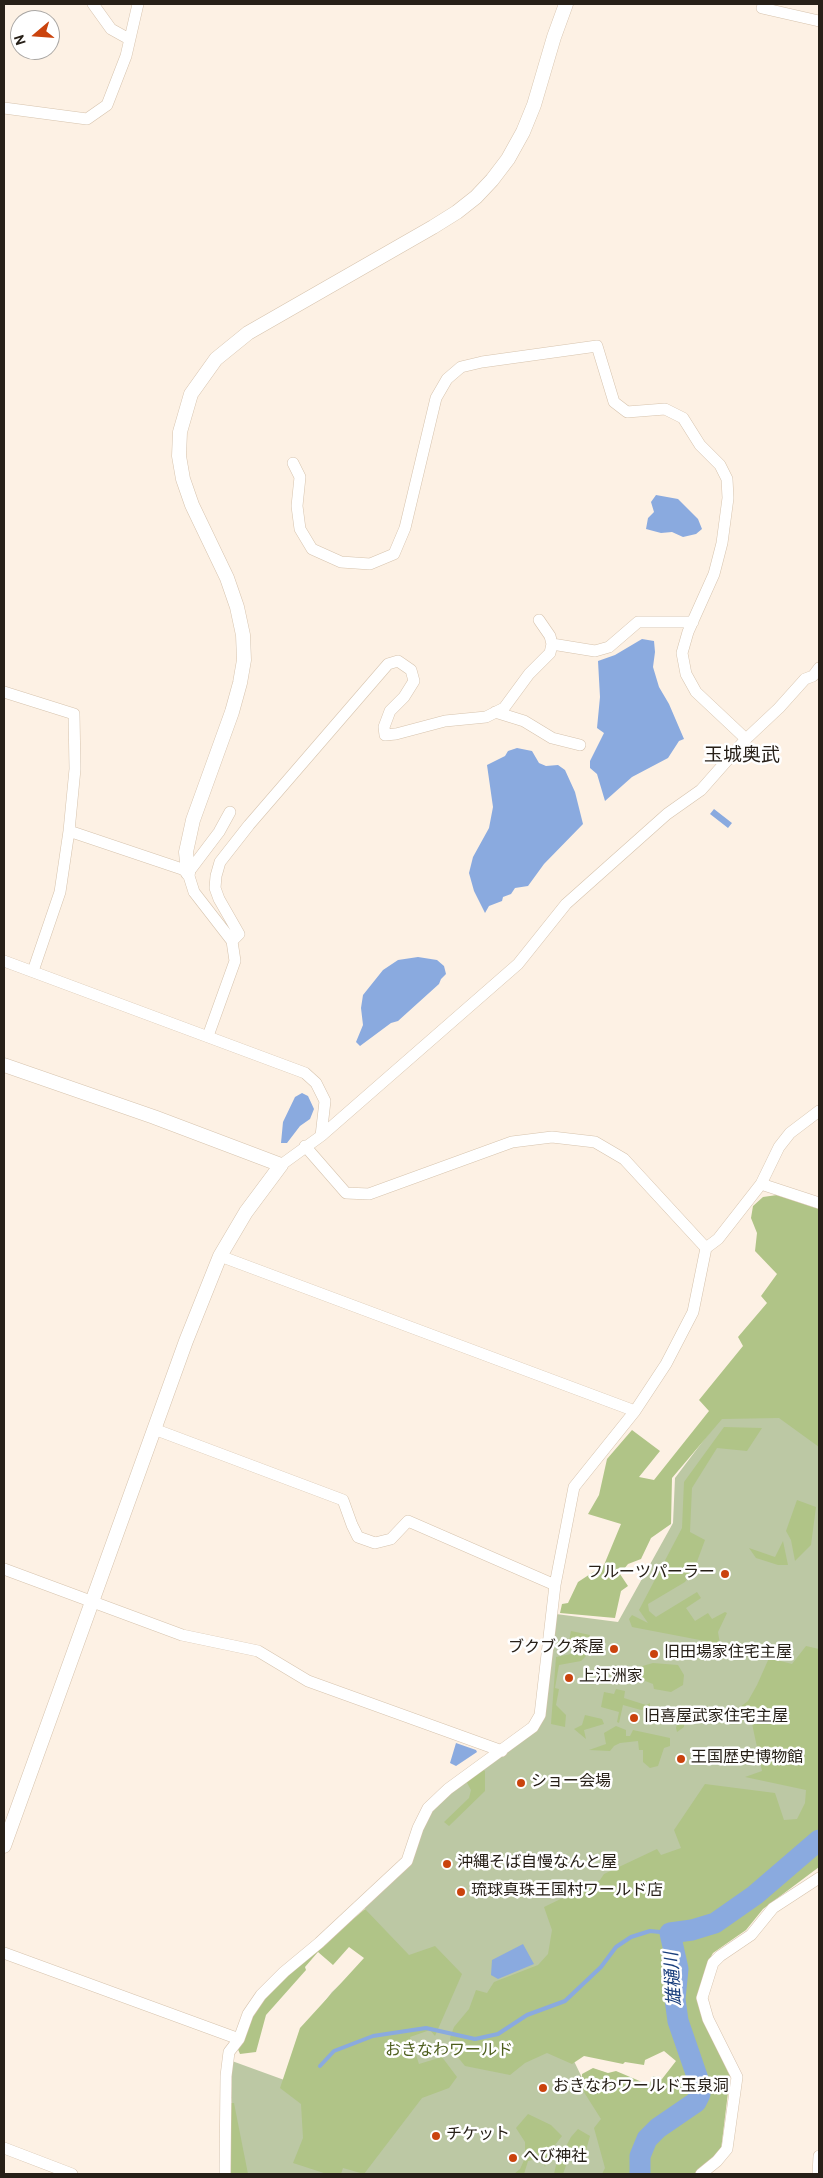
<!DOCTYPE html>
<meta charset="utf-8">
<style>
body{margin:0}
#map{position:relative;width:823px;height:2178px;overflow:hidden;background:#fdf1e4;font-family:Overpass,sans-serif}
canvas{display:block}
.frame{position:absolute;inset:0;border:5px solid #272018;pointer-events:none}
.north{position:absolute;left:10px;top:10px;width:50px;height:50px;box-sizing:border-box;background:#fff;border:1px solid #a9a6a3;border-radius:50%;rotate:252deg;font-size:14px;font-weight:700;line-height:20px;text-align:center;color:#272018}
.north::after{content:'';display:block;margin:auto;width:18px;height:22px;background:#ca430d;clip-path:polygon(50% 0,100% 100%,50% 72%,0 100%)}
</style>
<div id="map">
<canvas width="823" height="2178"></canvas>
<div class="frame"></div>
<div class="north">N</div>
</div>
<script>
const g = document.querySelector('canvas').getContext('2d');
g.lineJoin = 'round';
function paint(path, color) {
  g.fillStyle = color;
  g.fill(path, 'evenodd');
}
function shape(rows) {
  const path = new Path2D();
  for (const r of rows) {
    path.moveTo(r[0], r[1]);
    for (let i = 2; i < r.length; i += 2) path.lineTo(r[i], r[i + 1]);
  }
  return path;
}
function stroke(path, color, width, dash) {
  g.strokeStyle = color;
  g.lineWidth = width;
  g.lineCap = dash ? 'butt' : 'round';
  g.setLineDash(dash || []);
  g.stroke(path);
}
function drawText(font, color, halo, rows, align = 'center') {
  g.font = font + ' Overpass,"Noto Sans JP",sans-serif';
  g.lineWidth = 5;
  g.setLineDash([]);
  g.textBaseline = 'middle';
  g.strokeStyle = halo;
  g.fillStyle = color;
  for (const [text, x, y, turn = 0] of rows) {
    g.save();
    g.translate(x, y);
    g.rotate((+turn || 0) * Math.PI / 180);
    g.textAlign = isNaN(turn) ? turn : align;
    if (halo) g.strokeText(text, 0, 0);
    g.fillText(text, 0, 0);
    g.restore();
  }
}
paint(shape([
 [775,1414,819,1443,819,1714,813,1793,801,1825,688,1855,572,2057,603,2121,607,2174,244,2174,231,2098,232,2061,287,2081,301,2033,332,1992,367,1959,365,1906,411,1862,418,1838,429,1814,459,1786,540,1725,556,1614,618,1622,673,1523,675,1478,722,1416]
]), '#bcc8a4');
paint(shape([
 [777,1195,819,1209,819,1447,779,1418,722,1419,672,1478,671,1524,651,1538,641,1559,628,1564,620,1574,628,1586,621,1591,615,1618,560,1613,562,1604,568,1603,578,1582,604,1565,621,1524,588,1514,599,1495,607,1459,632,1430,660,1451,639,1477,654,1480,709,1411,699,1400,743,1346,738,1337,767,1303,761,1296,777,1274,755,1251,757,1233,751,1218,753,1206,763,1197],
 [724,1427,762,1428,747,1451,717,1448,692,1488,690,1532,705,1540,695,1567,685,1582,648,1604,649,1611,656,1617,697,1592,701,1598,686,1608,695,1621,708,1613,712,1619,725,1612,727,1613,718,1632,720,1644,726,1648,728,1655,705,1641,632,1627,629,1619,632,1615,648,1623,639,1610,682,1528,684,1482],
 [797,1500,816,1507,811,1545,795,1561,791,1540,786,1531],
 [783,1541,788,1565,778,1565,756,1558,749,1548,775,1557],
 [571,1631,590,1635,586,1656,581,1661,559,1665,555,1688,559,1689,556,1705,566,1715,565,1727,551,1724,556,1657,571,1654,574,1650,574,1646,569,1641],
 [806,1646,819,1649,819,1867,763,1909,746,1930,713,1953,707,1964,704,2022,730,2076,721,2150,694,2174,602,2174,605,2168,594,2128,601,2119,582,2089,582,2074,593,2068,608,2073,616,2071,649,2085,653,2076,662,2079,676,2061,664,2051,645,2060,644,2065,625,2062,623,2064,584,2056,572,2064,547,2053,525,2063,510,2075,465,2066,452,2050,450,2038,454,2027,469,2009,476,1990,487,1993,494,1982,538,1965,548,1954,552,1930,544,1907,600,1880,604,1874,657,1849,661,1855,681,1848,674,1830,705,1784,775,1793,784,1820,797,1819,805,1803,806,1790,745,1777,762,1771,750,1714,731,1718,731,1714,748,1701,757,1685,769,1658,792,1664],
 [653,1663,678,1665,684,1675,683,1685,671,1692,654,1689,653,1684,640,1679,639,1667],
 [616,1689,625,1691,624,1698,646,1705,650,1703,650,1708,641,1710,623,1705,619,1723,617,1722,619,1712,601,1707,604,1692,614,1694],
 [681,1705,685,1705,684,1727,677,1732,676,1728,678,1720,660,1709,672,1712,678,1710],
 [585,1715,602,1719,604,1724,584,1730,586,1739,574,1729,582,1725],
 [616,1726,626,1730,626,1736,630,1736,633,1730,670,1738,670,1746,664,1748,658,1766,650,1768,643,1762,643,1750,639,1750,638,1741,620,1743,614,1746,610,1751,589,1750,606,1744,604,1733],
 [481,1769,485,1771,485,1791,449,1826,444,1822,469,1798,471,1790,465,1779],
 [365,1909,409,1955,435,1946,462,1974,435,2036,430,2030,410,2037,419,2064,442,2057,457,2077,449,2088,422,2098,364,2174,343,2168,341,2174,327,2174,293,2163,303,2138,301,2104,280,2088,300,2028,364,1958,349,1947,333,1965,318,1952,305,1967,306,1970,266,2015,256,2052,240,2054,237,2047,258,2005,286,1975],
 [231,2103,234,2103,248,2174,231,2174],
 [528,2114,551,2125,562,2136,551,2150,545,2167,541,2158,528,2161,524,2174,514,2174,520,2169,525,2158,525,2142,516,2128],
 [578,2129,590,2136,583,2161,569,2157,563,2174,554,2174,556,2165,571,2137]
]), '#b0c487');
paint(shape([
 [656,495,678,499,698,519,702,529,696,534,683,537,672,532,661,533,646,529,648,518,654,512,651,502],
 [642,639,654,641,655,652,653,667,659,687,669,704,684,739,679,741,668,758,632,777,605,801,597,774,590,768,590,761,604,733,597,728,600,697,598,661,615,655],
 [517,748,532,751,539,763,546,766,558,765,565,770,575,792,583,824,544,864,528,886,515,888,511,894,503,897,502,901,489,906,485,913,474,891,469,873,473,857,489,828,493,807,487,765,505,756,508,751],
 [714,809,732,823,728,828,710,814],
 [418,957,437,960,444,966,446,974,441,979,439,984,398,1021,391,1023,360,1046,356,1042,363,1025,361,1008,363,995,383,970,398,960],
 [302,1093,308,1096,314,1109,310,1119,300,1126,287,1143,281,1143,283,1122,295,1097],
 [456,1743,476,1750,477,1752,456,1766,450,1763],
 [523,1944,534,1964,498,1979,491,1975,492,1960]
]), '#8aaadf');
stroke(shape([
 [320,2066,334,2051,373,2036,426,2028,475,2039,498,2034,527,2015,565,2001,601,1967,616,1947,631,1937,650,1931,670,1933]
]), '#8aaadf', 4);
stroke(shape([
 [640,2174,640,2156,647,2139,658,2128,696,2102,700,2094,699,2082,678,2021,675,1999,678,1969,670,1933,692,1930,715,1923,755,1895,819,1840]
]), '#8aaadf', 21);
const minor = shape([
 [93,4,111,29,129,39],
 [762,8,819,21],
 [4,108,87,119,107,105,126,56,138,4],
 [293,463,300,477,297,506,300,529,312,549,341,562,370,564,394,554,405,528,436,398,447,379,461,367,482,362,597,346,614,402,627,412,665,409,683,418,700,445,720,465,727,479,728,498,722,543,714,574,688,632,682,653,686,674,696,692,746,739],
 [539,620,550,636,552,644,595,651,609,647,638,622,693,622],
 [4,692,74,714,75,769,69,831,60,892,33,971],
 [495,712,524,721,552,738,580,745],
 [69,831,182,869,188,873],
 [232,941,239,934,219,899,215,888,216,876,220,862,249,825,388,664,398,661,411,670,414,681,404,697,390,711,384,727,385,735,396,734,445,721,486,717,504,708,529,674,550,653,552,644],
 [4,961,305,1073,316,1083,325,1101,321,1136],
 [208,1036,235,961,232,941,194,892,188,873,219,832,230,812],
 [305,1146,346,1193,369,1194,512,1142,552,1137,595,1142,624,1159,706,1248],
 [281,1165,321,1136,518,964,566,904,667,814,701,790,746,739,779,708,805,679,813,676,819,668],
 [761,1184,819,1203],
 [220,1256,635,1411],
 [154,1429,343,1500,352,1525,358,1537,375,1543,391,1539,408,1521,555,1585],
 [4,1569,182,1635,258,1651,308,1681,502,1751],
 [4,1953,239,2039],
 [4,2148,72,2174],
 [225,2174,226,2076,229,2052,239,2039,248,2014,261,1995,284,1972,319,1943,407,1861,418,1828,428,1808,448,1789,533,1727,540,1715,555,1585,574,1487,635,1411,666,1364,693,1312,706,1248,718,1239,761,1184,779,1147,790,1133,819,1111],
 [701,2174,717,2161,727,2149,737,2077,708,2019,702,1998,713,1963,720,1956,751,1935,773,1908,819,1878],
 [818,2174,819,2156]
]);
const tertiary = shape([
 [188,873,186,852,193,820,232,712,240,683,244,660,243,635,237,607,227,578,192,505,183,479,179,456,180,432,191,394,216,359,248,333,433,227,457,212,476,197,492,180,508,159,523,132,534,105,554,37,566,4],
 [4,1065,154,1117,281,1165,246,1212,220,1256,186,1341,4,1846]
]);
stroke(minor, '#d6c3ad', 12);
stroke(tertiary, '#d6c3ad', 15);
stroke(minor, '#fff', 11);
stroke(tertiary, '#fff', 14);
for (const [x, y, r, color] of [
 [725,1574,5,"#ca430d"],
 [614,1649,5,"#ca430d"],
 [654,1654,5,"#ca430d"],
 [569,1678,5,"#ca430d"],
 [634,1718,5,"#ca430d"],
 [681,1759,5,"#ca430d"],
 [521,1783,5,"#ca430d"],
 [447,1864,5,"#ca430d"],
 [461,1892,5,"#ca430d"],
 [543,2088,5,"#ca430d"],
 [436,2136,5,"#ca430d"],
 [513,2158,5,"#ca430d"]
]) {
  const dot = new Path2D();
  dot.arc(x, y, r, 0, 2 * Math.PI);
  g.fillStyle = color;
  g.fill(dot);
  stroke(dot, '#fff', 2);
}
drawText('16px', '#272018', '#fff', [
 ["フルーツパーラー",715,1574,"right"],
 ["ブクブク茶屋",604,1649,"right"],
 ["旧田場家住宅主屋",664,1654],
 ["上江洲家",579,1678],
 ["旧喜屋武家住宅主屋",644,1718],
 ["王国歴史博物館",691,1759],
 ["ショー会場",531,1783],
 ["沖縄そば自慢なんと屋",457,1864],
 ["琉球真珠王国村ワールド店",471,1892],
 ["おきなわワールド玉泉洞",553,2088],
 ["チケット",446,2136],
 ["へび神社",523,2158]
], 'left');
drawText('16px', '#4d5e1d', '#fff', [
 ["おきなわワールド",449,2052]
]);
drawText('italic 18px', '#193e7c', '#fff', [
 ["雄樋川",675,1979,-94]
]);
drawText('19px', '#272018', '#fff', [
 ["玉城奥武",742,757]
]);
</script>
